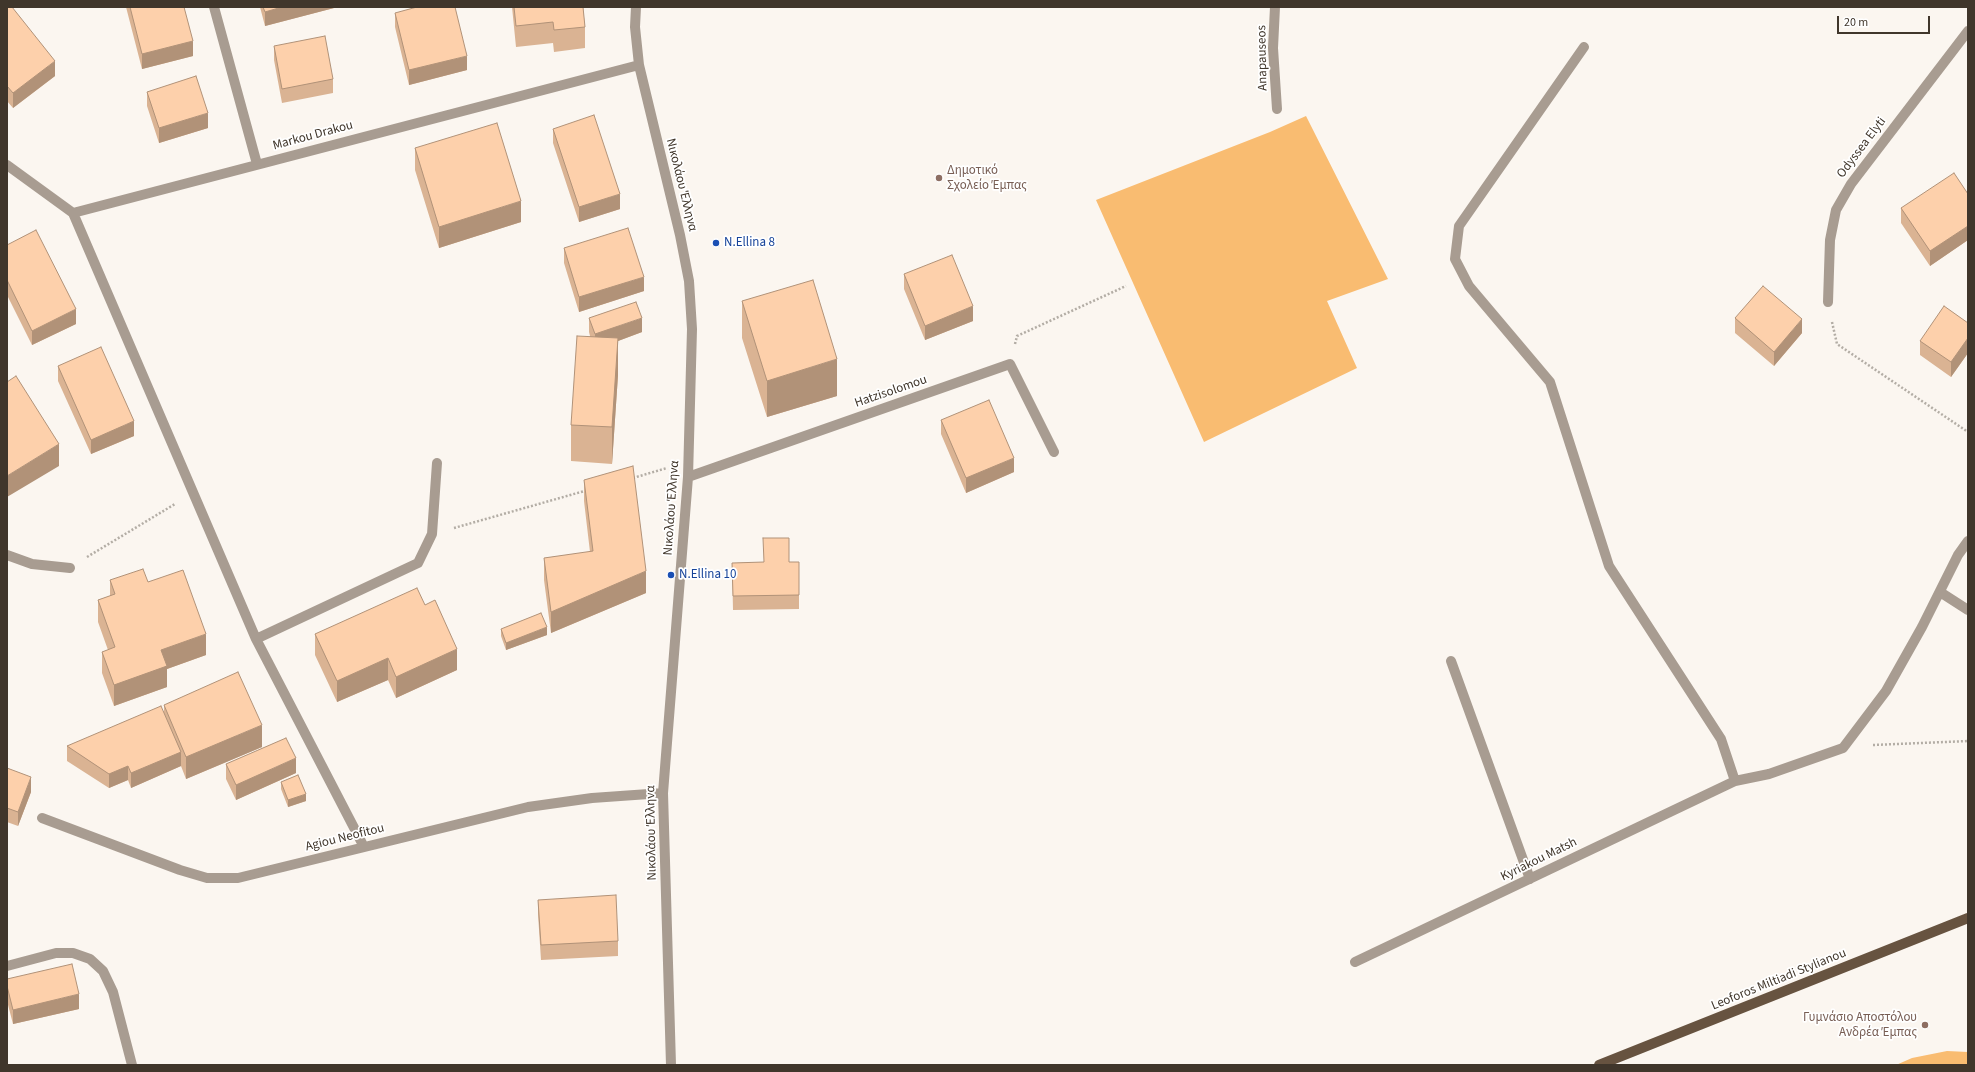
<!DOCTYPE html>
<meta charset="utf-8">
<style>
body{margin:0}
#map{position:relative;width:1975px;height:1072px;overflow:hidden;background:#fbf6f0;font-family:"Source Sans 3",sans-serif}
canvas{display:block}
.frame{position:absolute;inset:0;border:8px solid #40362b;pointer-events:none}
.scale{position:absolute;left:1837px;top:16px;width:93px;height:18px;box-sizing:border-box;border:2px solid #40362b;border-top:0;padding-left:5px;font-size:12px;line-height:14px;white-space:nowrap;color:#40362b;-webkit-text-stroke:3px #fff;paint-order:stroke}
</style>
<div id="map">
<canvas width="1975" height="1072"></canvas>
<div class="frame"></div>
<div class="scale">20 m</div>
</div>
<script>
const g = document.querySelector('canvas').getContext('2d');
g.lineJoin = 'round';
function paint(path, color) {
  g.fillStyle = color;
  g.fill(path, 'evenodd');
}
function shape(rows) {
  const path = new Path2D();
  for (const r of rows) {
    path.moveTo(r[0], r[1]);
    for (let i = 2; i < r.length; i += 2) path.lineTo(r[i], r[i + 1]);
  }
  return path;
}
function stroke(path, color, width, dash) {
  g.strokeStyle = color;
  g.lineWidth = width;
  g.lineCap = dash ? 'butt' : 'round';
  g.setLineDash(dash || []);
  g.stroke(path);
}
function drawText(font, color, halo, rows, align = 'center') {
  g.font = font + ' "Source Sans 3",sans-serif';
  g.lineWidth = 3.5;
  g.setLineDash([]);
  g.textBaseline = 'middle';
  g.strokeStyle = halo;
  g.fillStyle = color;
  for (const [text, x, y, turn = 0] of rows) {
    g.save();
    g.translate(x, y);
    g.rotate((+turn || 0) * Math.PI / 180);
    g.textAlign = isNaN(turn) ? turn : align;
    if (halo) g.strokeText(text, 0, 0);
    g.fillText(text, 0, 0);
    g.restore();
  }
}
paint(shape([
 [1306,116,1388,279,1327,301,1357,368,1204,442,1096,200,1270,132],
 [1947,1051,1968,1052,1968,1065,1896,1065,1912,1058]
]), '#f9bc71');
stroke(shape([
 [1832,322,1837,344,1968,432],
 [1015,344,1017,336,1126,286],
 [633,478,667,468],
 [454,528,588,490],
 [87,557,175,504],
 [1873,745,1968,741]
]), '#b3ada5', 2.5, [2, 2]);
stroke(shape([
 [214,7,257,164],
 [636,7,635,27,639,65,680,235,689,281,692,329,688,477,663,793,671,1065],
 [1275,7,1273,48,1277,109],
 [1584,47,1459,226,1455,259,1469,286,1550,382,1609,566,1721,739,1735,781],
 [7,165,73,213,639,65],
 [73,213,256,639,364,847],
 [1828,302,1830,240,1836,210,1851,184,1968,31],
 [688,477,1010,364,1054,452],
 [7,555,32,564,70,568],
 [1940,592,1968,610],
 [256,639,418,563,432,534,437,463],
 [1451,661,1530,879],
 [42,818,180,870,207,878,238,878,528,807,592,798,663,793],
 [1355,962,1735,781,1769,774,1843,748,1886,691,1922,627,1958,555,1968,541],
 [7,966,56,953,73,953,90,959,103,971,113,992,132,1065]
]), '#a89c91', 10);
stroke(shape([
 [1599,1065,1968,918]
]), '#675340', 10);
paint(shape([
 [7,7,55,76,13,108,7,101],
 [126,7,184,7,193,56,142,69],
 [260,7,334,7,334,8,265,26],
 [512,7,583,7,585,27,585,48,554,52,553,43,516,47],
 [395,13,467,70,409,85,395,27],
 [274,46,333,79,333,93,282,103,274,60],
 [147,92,208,128,159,143,147,106],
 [553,129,620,209,579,222,553,143],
 [415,148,521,222,439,248,415,170],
 [1968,194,1968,240,1930,266,1901,223,1901,208],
 [7,245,76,324,32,345,7,295],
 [564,248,644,291,579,312,564,263],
 [904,274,973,321,925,340,904,289],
 [742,301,837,396,767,417,742,338],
 [589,318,642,332,618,341,618,375,612,464,571,461,571,425,590,336,589,332],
 [1735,318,1802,333,1774,366,1735,333],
 [1968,323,1968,353,1951,377,1920,355,1920,341],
 [58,366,134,436,91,454,58,381],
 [941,420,1014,472,966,493,941,434],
 [584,480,646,593,551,633,544,580,544,558,590,552,584,501],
 [799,562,799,609,733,610,732,563],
 [110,580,148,582,206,655,167,669,167,687,114,706,102,673,102,652,108,650,98,622,98,600,110,596],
 [425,605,457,670,396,698,388,680,337,702,315,655,315,634],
 [501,629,547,635,506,650,501,636],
 [164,705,262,747,186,779,181,766,131,788,128,780,109,788,67,761,67,746,164,711],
 [226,764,296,773,236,800,226,779],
 [7,768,31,792,18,826,7,822],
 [281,782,306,801,288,807,281,789],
 [538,900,618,941,618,956,541,960,538,914],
 [7,979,79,1009,13,1024,7,1001]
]), '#dab393');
paint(shape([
 [282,7,334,7,334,8,265,26,265,12],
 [193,41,193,56,142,69,142,54],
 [467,56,467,70,409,85,409,70],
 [55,61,55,76,13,108,13,93],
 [208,113,208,128,159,143,159,128],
 [620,194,620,209,579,222,579,207],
 [521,201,521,222,439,248,439,227],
 [1968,226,1968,240,1930,266,1930,251],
 [644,277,644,291,579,312,579,297],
 [973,306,973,321,925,340,925,326],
 [76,309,76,324,32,345,32,331],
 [642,318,642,332,618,341,618,375,612,464,612,427,595,348,595,334],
 [1802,319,1802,333,1774,366,1774,352],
 [1968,338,1968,353,1951,377,1951,362],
 [837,359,837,396,767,417,767,381],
 [134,421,134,436,91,454,91,440],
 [59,444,59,466,7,497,7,476],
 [1014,458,1014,472,966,493,966,478],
 [646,571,646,593,551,633,551,612],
 [547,627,547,635,506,650,506,643],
 [206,634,206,655,167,669,167,687,114,706,114,685,161,650],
 [457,649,457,670,396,698,396,677],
 [388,658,388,680,337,702,337,681],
 [262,725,262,747,186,779,186,757],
 [181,752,181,766,131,788,131,773],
 [296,758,296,773,236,800,236,785],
 [128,766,128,780,109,788,109,774],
 [31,777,31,792,18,826,18,812],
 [306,794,306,801,288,807,288,800],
 [79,994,79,1009,13,1024,13,1010]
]), '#b19278');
const building = shape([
 [7,7,12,7,55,61,13,93,7,86,7,7],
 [130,7,184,7,193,41,142,54,130,7],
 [263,7,282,7,265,12,263,7],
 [417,7,455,7,467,56,409,70,395,13,417,7],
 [514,7,583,7,585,27,554,30,553,22,516,26,514,7],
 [325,36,333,79,282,89,274,46,325,36],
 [196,76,208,113,159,128,147,92,196,76],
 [594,115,620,194,579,207,553,129,594,115],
 [497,123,521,201,439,227,415,148,497,123],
 [1954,173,1968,194,1968,226,1930,251,1901,208,1954,173],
 [628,228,644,277,579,297,564,248,628,228],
 [36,230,76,309,32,331,7,280,7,245,36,230],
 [952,255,973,306,925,326,904,274,952,255],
 [813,280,837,359,767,381,742,301,813,280],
 [1763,286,1802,319,1774,352,1735,318,1763,286],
 [636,302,642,318,595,334,589,318,636,302],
 [1944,306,1968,323,1968,338,1951,362,1920,341,1944,306],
 [577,336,618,338,612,427,571,425,577,336],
 [101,347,134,421,91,440,58,366,101,347],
 [16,376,59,444,7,476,7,382,16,376],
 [989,400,1014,458,966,478,941,420,989,400],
 [633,466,646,571,551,612,544,558,593,551,584,480,633,466],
 [763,538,789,538,789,562,799,562,799,595,733,596,732,563,764,562,763,538],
 [143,569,148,582,183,570,206,634,161,650,167,666,114,685,102,652,115,647,98,600,115,594,110,580,143,569],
 [417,588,425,605,435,600,457,649,396,677,388,658,337,681,315,634,417,588],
 [541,613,547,627,506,643,501,629,541,613],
 [238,672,262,725,186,757,164,705,238,672],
 [161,706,181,752,131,773,128,766,109,774,67,746,161,706],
 [286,738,296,758,236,785,226,764,286,738],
 [7,768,31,777,18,812,7,808,7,768],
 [298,775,306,794,288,800,281,782,298,775],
 [616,895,618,941,541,945,538,900,616,895],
 [72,964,79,994,13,1010,7,986,7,979,72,964]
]);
paint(building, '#fdd0ab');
stroke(building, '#b19278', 1);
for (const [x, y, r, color] of [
 [939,178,4,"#8d6e63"],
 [716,243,4,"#1a4fb4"],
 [671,575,4,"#1a4fb4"],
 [1925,1025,4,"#8d6e63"]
]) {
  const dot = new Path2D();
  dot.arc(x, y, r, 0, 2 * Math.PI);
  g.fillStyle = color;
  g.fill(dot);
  stroke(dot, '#fff', 1.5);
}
drawText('13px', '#40362b', '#fff', [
 ["Anapauseos",1263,58,-91],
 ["Markou Drakou",313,136,-15],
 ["Odyssea Elyti",1862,148,-53],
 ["Νικολάου Έλληνα",681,185,76],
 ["Hatzisolomou",891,392,-19],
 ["Νικολάου Έλληνα",672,508,-86],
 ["Νικολάου Έλληνα",652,833,-91],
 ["Agiou Neofitou",345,838,-14],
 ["Kyriakou Matsh",1539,860,-26],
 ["Leoforos Miltiadi Stylianou",1779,980,-22]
]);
drawText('13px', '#785e54', '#fff', [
 ["Δημοτικό",947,171],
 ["Σχολείο Έμπας",947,186],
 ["Γυμνάσιο Αποστόλου",1917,1018,"right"],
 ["Ανδρέα Έμπας",1917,1033,"right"]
], 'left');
drawText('13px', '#164399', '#fff', [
 ["N.Ellina 8",724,243],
 ["N.Ellina 10",679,575]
], 'left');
</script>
